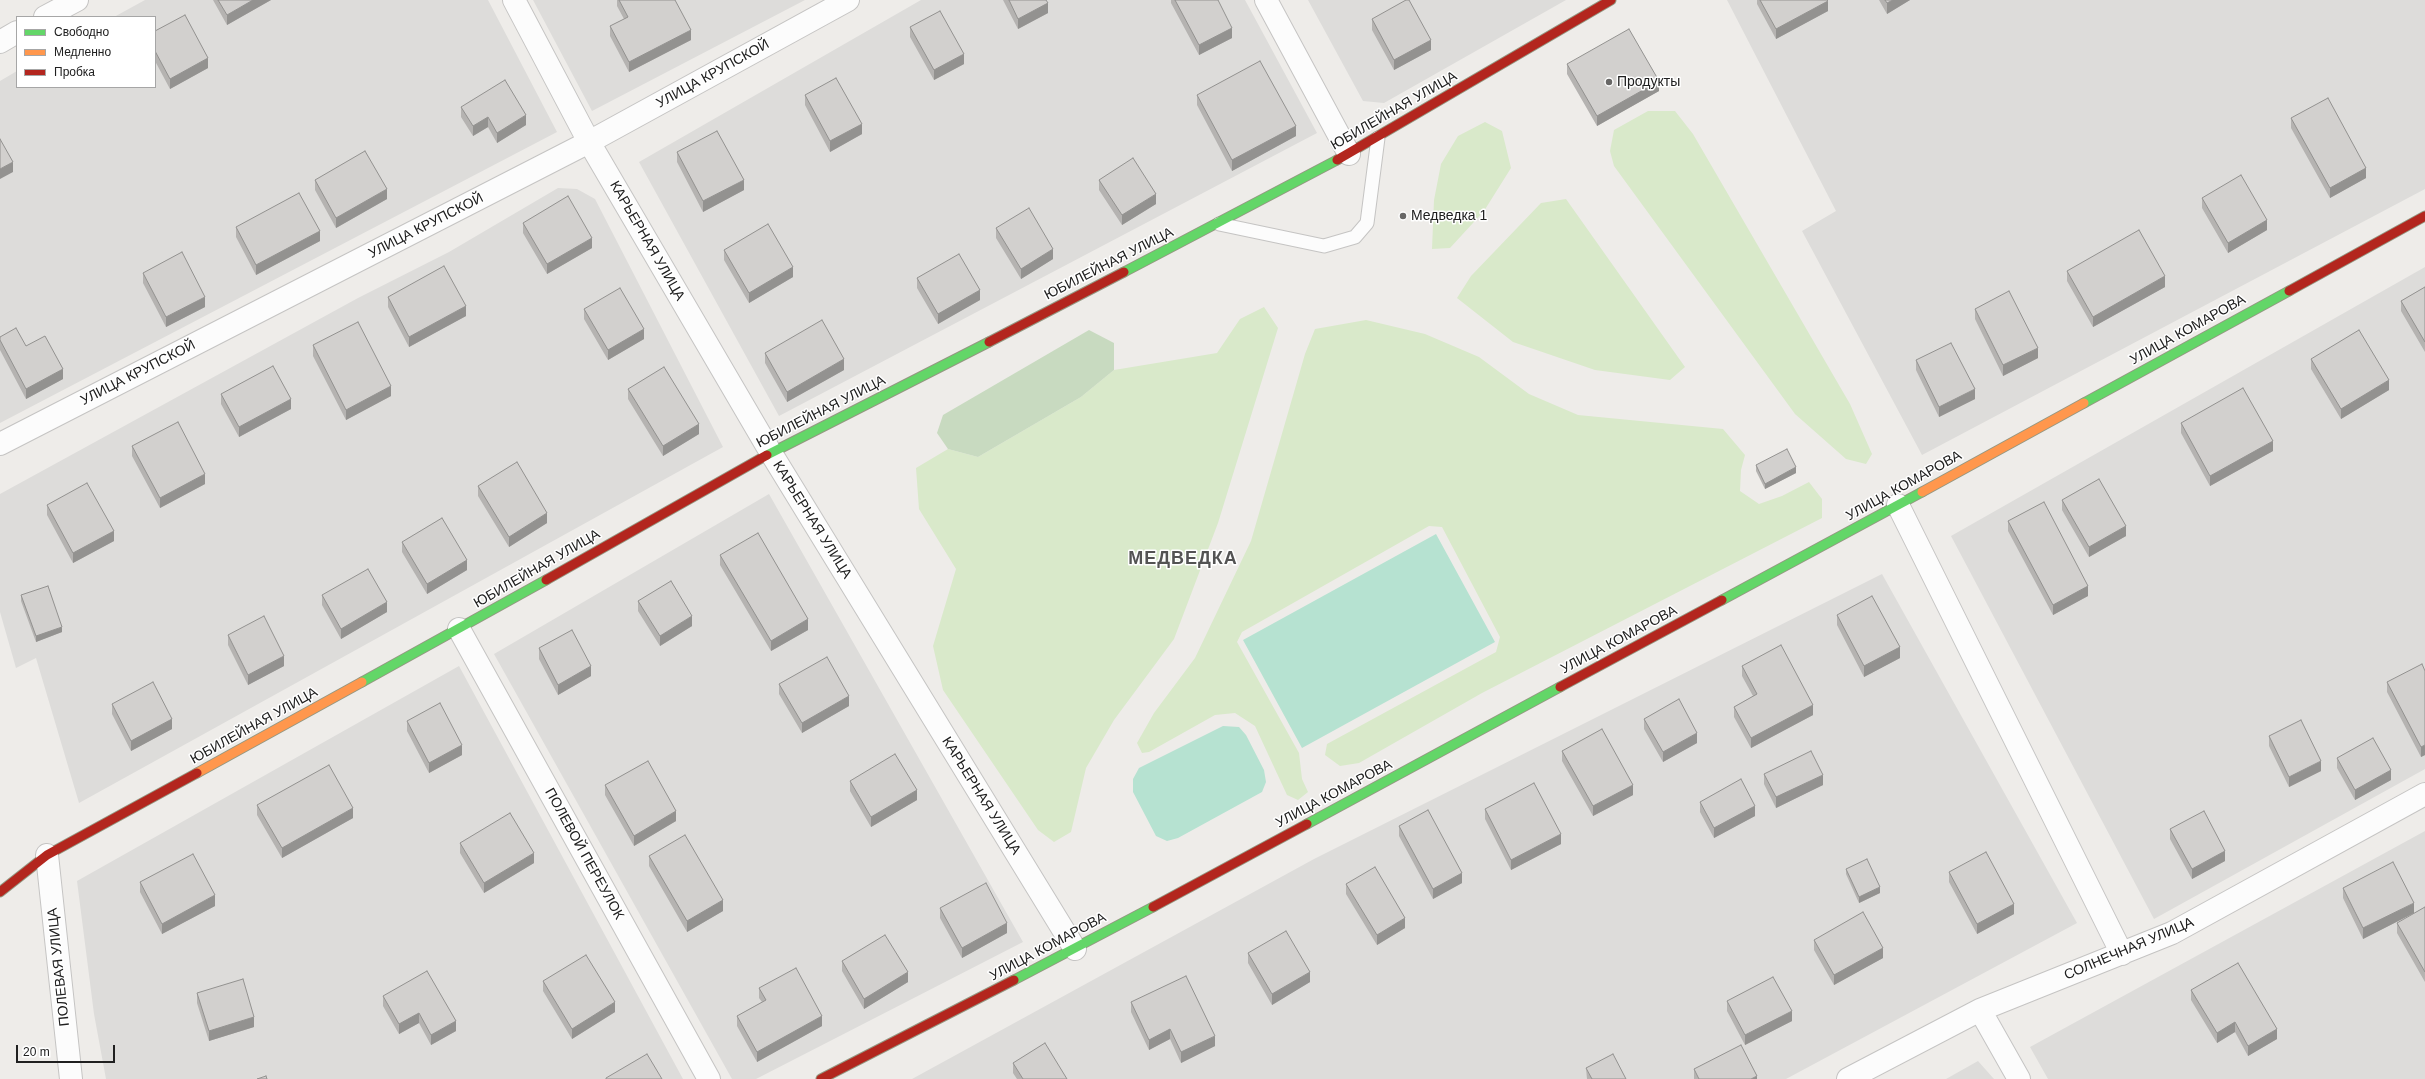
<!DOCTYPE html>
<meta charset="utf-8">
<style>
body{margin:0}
#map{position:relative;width:2425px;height:1079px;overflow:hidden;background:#eeece9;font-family:Arial,sans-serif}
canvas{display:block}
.legend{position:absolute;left:16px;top:16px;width:140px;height:72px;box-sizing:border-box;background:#fff;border:1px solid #a6a6a6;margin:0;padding:5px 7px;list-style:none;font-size:12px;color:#202020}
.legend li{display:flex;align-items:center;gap:8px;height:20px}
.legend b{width:20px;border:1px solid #a6a6a6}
.scale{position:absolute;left:16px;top:1045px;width:99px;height:18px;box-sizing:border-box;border:2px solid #202020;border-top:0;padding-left:5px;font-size:12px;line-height:14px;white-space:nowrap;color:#202020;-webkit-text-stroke:3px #fff;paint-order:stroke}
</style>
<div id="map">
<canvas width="2425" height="1079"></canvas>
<ul class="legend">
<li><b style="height:5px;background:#63d668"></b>Свободно</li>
<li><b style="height:5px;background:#ff974d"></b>Медленно</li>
<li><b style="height:5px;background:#b3261e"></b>Пробка</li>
</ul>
<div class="scale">20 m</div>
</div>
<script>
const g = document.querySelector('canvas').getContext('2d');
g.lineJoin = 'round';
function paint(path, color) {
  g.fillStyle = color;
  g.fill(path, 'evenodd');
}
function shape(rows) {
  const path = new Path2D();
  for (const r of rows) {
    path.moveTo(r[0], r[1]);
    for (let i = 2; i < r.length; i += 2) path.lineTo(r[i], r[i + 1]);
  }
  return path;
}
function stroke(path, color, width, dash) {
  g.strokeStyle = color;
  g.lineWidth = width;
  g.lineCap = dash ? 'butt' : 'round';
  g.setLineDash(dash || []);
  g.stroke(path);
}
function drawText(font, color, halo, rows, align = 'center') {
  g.font = font + ' Arial,sans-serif';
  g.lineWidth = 3;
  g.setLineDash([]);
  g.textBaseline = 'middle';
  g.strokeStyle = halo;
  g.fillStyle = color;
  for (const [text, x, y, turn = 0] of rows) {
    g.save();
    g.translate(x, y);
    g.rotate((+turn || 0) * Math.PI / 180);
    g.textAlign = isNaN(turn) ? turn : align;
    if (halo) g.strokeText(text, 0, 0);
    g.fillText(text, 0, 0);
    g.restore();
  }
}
paint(shape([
 [145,0,488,0,557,132,0,423,0,81,17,71,17,87,155,87,155,17,114,17],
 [533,0,805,0,592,111],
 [921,0,1245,0,1317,133,779,416,639,162],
 [1308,0,1566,0,1384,103,1363,101],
 [1727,0,2425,0,2425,189,1922,455,1802,231,1836,211],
 [558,188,577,189,595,199,723,447,79,803,36,658,16,668,0,612,0,494,358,298,449,252],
 [2425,267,2425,769,2154,919,1951,536],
 [769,494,1023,942,756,1079,732,1079,494,654],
 [1882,574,2077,923,1786,1079,912,1079,1314,859],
 [459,666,683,1079,106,1079,94,1014,77,881],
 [2425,831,2425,1079,2048,1079,2030,1047],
 [1978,1061,1994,1079,1946,1079]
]), '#dddcda');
paint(shape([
 [1648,111,1675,111,1693,134,1850,404,1872,454,1866,464,1846,459,1795,414,1614,166,1610,151,1614,130],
 [1485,122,1502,131,1511,168,1484,211,1450,248,1432,249,1434,200,1441,164,1458,136],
 [1566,199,1685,367,1670,380,1595,370,1513,342,1457,298,1471,276,1541,203],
 [1264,307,1278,328,1218,523,1174,639,1114,720,1086,768,1071,832,1054,842,1038,830,943,690,933,646,956,569,919,509,916,468,948,449,978,457,1081,397,1114,370,1217,353,1240,319],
 [1366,320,1425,334,1479,357,1529,394,1578,415,1723,429,1745,455,1741,470,1740,491,1759,504,1782,496,1809,482,1822,499,1822,518,1482,693,1359,763,1340,766,1325,755,1327,744,1496,652,1500,637,1442,527,1429,526,1242,632,1237,642,1299,753,1302,779,1308,792,1298,800,1287,795,1255,726,1235,713,1215,715,1149,752,1142,753,1137,743,1154,713,1195,658,1251,541,1305,354,1315,329]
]), '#d9e9ca');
paint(shape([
 [1089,330,1114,343,1114,370,1081,397,978,457,948,449,937,433,943,415]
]), '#c8dac0');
paint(shape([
 [1436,534,1495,642,1302,748,1243,640],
 [1223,726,1239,727,1246,735,1264,770,1266,782,1262,792,1178,838,1167,841,1156,836,1133,792,1133,779,1139,768]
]), '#b6e2d1');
const lane = shape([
 [1219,224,1324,246,1355,237,1367,223,1378,138]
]);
const street = shape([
 [514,0,589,142,771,453,1075,949],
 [1266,0,1349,154],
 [45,17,77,0],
 [0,42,17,32],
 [0,444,589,142,848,0],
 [1898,505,2122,954],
 [459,629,709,1079],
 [47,855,71,1079],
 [1980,1010,2019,1079],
 [1848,1079,1980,1010,2172,933,2425,794]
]);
const fast = shape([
 [1124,272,1337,160],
 [2084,403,2289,291],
 [767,455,989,342],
 [1722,600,1922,492],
 [362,682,546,580],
 [1307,824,1560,687],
 [1014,980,1153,907]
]);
const slow = shape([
 [1922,492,2084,403],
 [197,773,362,682]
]);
const jam = shape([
 [1337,160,1611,0],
 [2289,291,2425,216],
 [989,342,1124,272],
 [546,580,767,455],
 [1560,687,1722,600],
 [0,892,47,855,197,773],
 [1153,907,1307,824],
 [821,1079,1014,980]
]);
stroke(lane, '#c5c4c3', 15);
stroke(street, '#c5c4c3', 24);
stroke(fast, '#949781', 11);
stroke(slow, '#949781', 11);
stroke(jam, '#949781', 11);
stroke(lane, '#fcfcfc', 13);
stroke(street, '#fcfcfc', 22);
stroke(fast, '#63d668', 9);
stroke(slow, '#ff974d', 9);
stroke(jam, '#b3261e', 9);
paint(shape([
 [213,0,271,0,227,25],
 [617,0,675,0,691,40,629,72,610,36,610,26,624,19,617,6],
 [1003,0,1046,0,1048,13,1018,29],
 [1171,0,1218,0,1232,38,1199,55,1171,3],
 [1757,0,1827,0,1828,11,1776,39,1757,4],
 [1879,0,1910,0,1887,14],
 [1372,19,1431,50,1394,70,1372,30],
 [910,27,964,64,934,80,910,37],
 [155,31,208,68,170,89,155,61],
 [1567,64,1659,91,1597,126,1567,74],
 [805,95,862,134,830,152,805,105],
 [1197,95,1296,136,1232,171,1197,105],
 [461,107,526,125,497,143,488,127,473,136,461,117],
 [2291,118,2366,178,2330,198,2291,128],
 [677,152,744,190,703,212,677,162],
 [315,180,387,199,336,228,315,190],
 [1099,180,1156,204,1122,225,1099,190],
 [2202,198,2267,230,2228,253,2202,208],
 [523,223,592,248,547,274,523,233],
 [236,227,320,241,256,275,236,237],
 [996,228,1053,259,1021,279,996,238],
 [724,250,793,277,749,303,724,260],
 [2067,271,2165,287,2093,327,2067,281],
 [143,273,205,307,166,327,143,283],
 [917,278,980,300,938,324,917,288],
 [2425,287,2425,352,2401,311,2401,301],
 [388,297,466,316,409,347,388,307],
 [584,309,644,339,608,360,584,319],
 [1975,309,2038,358,2003,376,1975,319],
 [0,337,63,379,26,399,0,350],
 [313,345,391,396,346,420,313,356],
 [765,353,844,370,787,402,765,363],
 [2311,359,2389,390,2341,419,2311,369],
 [1916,360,1975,399,1939,417,1916,370],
 [628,389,699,434,663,456,628,399],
 [221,394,291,409,239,437,221,404],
 [2181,423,2273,451,2210,486,2181,433],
 [132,446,205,484,160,508,132,456],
 [1756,465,1796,473,1765,489,1756,471],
 [478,486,547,523,509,547,478,496],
 [2062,500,2126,536,2089,557,2062,510],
 [47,505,114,541,73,563,47,515],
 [2008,521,2088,596,2053,615,2008,531],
 [402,542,467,570,427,594,402,552],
 [720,555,808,630,771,651,720,565],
 [21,595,62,632,36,642,21,601],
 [322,595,387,612,341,639,322,605],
 [638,601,692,626,660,646,638,611],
 [1837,615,1900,658,1864,677,1837,625],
 [228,635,284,666,248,685,228,645],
 [539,648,591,676,558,695,539,659],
 [1742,666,1813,715,1751,748,1734,717,1734,707,1753,696,1742,676],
 [2425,671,2425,755,2421,757,2387,692,2387,682],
 [779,684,849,706,802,733,779,694],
 [112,704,172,729,131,751,112,714],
 [1644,719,1697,743,1663,762,1644,729],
 [407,721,462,755,429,773,407,731],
 [2269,736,2321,771,2289,787,2269,746],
 [1562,751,1633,795,1593,816,1562,761],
 [2337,758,2391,780,2355,800,2337,768],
 [1764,774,1823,785,1776,808,1764,784],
 [850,781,917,800,871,827,850,791],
 [605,785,676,821,634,846,605,795],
 [1700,802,1755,816,1714,838,1700,812],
 [257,805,353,818,282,858,257,815],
 [1485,809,1561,844,1511,870,1485,819],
 [1399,826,1462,883,1433,899,1399,836],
 [2170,829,2225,861,2192,879,2170,839],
 [460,843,534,863,484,893,460,853],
 [649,856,723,911,687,932,649,866],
 [1846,869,1880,893,1859,903,1846,874],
 [1949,872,2014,914,1977,934,1949,882],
 [140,882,215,906,162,934,140,892],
 [1346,884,1405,928,1377,945,1346,894],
 [2343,888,2414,913,2363,939,2343,898],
 [2425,907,2425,982,2397,933,2397,923],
 [940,908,1007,933,962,958,940,918],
 [1814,940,1883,958,1834,985,1814,950],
 [1248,953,1310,982,1272,1005,1248,963],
 [842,961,908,982,864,1009,842,971],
 [543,981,615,1012,572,1039,543,991],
 [759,988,822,1026,757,1062,737,1026,737,1016,762,1002,759,998],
 [2191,990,2277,1039,2248,1056,2235,1032,2217,1043,2191,1000],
 [197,993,254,1027,209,1041,197,1003],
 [383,996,456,1031,431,1045,419,1023,399,1034,383,1006],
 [1727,1001,1792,1021,1745,1045,1727,1011],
 [1131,1002,1215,1046,1181,1063,1170,1039,1149,1050,1131,1012],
 [1013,1063,1067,1079,1017,1079,1013,1073],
 [1586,1068,1626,1079,1587,1079],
 [1694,1069,1757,1079,1694,1079]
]), '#b5b3b1');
paint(shape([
 [253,0,271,0,227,25,227,15],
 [1893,0,1910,0,1887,14,1887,3],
 [1828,1,1828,11,1776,39,1776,29],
 [1048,3,1048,13,1018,29,1018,19],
 [1232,28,1232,38,1199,55,1199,45],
 [691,30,691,40,629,72,629,62],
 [1431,40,1431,50,1394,70,1394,60],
 [964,54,964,64,934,80,934,70],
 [208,58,208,68,170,89,170,79],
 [1659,81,1659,91,1597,126,1597,116],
 [526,115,526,125,497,143,497,133],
 [488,117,488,127,473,136,473,126],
 [862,124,862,134,830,152,830,141],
 [1296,126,1296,136,1232,171,1232,160],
 [13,162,13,172,0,179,0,169],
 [2366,168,2366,178,2330,198,2330,188],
 [744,180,744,190,703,212,703,201],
 [387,189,387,199,336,228,336,218],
 [1156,194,1156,204,1122,225,1122,215],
 [2267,220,2267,230,2228,253,2228,243],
 [320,231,320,241,256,275,256,265],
 [592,238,592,248,547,274,547,264],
 [1053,249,1053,259,1021,279,1021,269],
 [793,267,793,277,749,303,749,293],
 [2165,276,2165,287,2093,327,2093,317],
 [980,290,980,300,938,324,938,314],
 [205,297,205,307,166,327,166,317],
 [466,306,466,316,409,347,409,337],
 [644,329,644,339,608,360,608,350],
 [2038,348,2038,358,2003,376,2003,365],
 [844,359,844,370,787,402,787,392],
 [63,369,63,379,26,399,26,389],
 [2389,380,2389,390,2341,419,2341,409],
 [391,386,391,396,346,420,346,410],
 [1975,389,1975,399,1939,417,1939,407],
 [291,399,291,409,239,437,239,427],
 [699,424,699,434,663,456,663,446],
 [2273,441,2273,451,2210,486,2210,476],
 [1796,467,1796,473,1765,489,1765,484],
 [205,474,205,484,160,508,160,498],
 [547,513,547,523,509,547,509,537],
 [2126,526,2126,536,2089,557,2089,547],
 [114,531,114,541,73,563,73,553],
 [467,560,467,570,427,594,427,584],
 [2088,586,2088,596,2053,615,2053,605],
 [387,602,387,612,341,639,341,629],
 [692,616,692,626,660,646,660,636],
 [808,619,808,630,771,651,771,641],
 [62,627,62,632,36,642,36,636],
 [1900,647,1900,658,1864,677,1864,666],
 [284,656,284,666,248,685,248,675],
 [591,666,591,676,558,695,558,685],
 [849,696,849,706,802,733,802,723],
 [1813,705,1813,715,1751,748,1751,738],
 [172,719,172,729,131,751,131,741],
 [1697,733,1697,743,1663,762,1663,752],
 [462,745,462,755,429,773,429,763],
 [2425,745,2425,755,2421,757,2421,747],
 [2321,761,2321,771,2289,787,2289,777],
 [2391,770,2391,780,2355,800,2355,790],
 [1823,775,1823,785,1776,808,1776,797],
 [1633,785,1633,795,1593,816,1593,806],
 [917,790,917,800,871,827,871,817],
 [1755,806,1755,816,1714,838,1714,828],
 [353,808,353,818,282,858,282,848],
 [676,811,676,821,634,846,634,836],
 [1561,834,1561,844,1511,870,1511,860],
 [2225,851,2225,861,2192,879,2192,869],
 [534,853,534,863,484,893,484,883],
 [1462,873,1462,883,1433,899,1433,889],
 [1880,887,1880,893,1859,903,1859,897],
 [215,895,215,906,162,934,162,924],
 [723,900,723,911,687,932,687,921],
 [2414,903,2414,913,2363,939,2363,928],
 [2014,904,2014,914,1977,934,1977,924],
 [1405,918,1405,928,1377,945,1377,935],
 [1007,923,1007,933,962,958,962,948],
 [1883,948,1883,958,1834,985,1834,975],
 [908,972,908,982,864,1009,864,999],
 [1310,972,1310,982,1272,1005,1272,994],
 [615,1002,615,1012,572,1039,572,1029],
 [1792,1011,1792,1021,1745,1045,1745,1035],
 [419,1013,419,1023,399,1034,399,1024],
 [822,1016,822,1026,757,1062,757,1052],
 [254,1017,254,1027,209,1041,209,1031],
 [456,1021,456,1031,431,1045,431,1035],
 [2235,1022,2235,1032,2217,1043,2217,1033],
 [1170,1029,1170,1039,1149,1050,1149,1040],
 [2277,1029,2277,1039,2248,1056,2248,1046],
 [1215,1036,1215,1046,1181,1063,1181,1052],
 [1757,1076,1757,1079,1751,1079]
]), '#939290');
const building = shape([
 [218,0,253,0,227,15,218,0],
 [619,0,675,0,691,30,629,62,610,26,628,17,619,0],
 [1009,0,1046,0,1048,3,1018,19,1009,0],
 [1175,0,1218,0,1232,28,1199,45,1175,0],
 [1406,0,1409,0,1431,40,1394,60,1372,19,1406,0],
 [1760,0,1827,0,1828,1,1776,29,1760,0],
 [1885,0,1893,0,1887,3,1885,0],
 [940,11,964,54,934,70,910,27,940,11],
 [185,15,208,58,170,79,155,51,155,31,185,15],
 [1629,29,1659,81,1597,116,1567,64,1629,29],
 [1260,61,1296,126,1232,160,1197,95,1260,61],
 [836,78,862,124,830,141,805,95,836,78],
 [505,80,526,115,497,133,488,117,473,126,461,107,505,80],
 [2328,98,2366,168,2330,188,2291,118,2328,98],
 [717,131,744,180,703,201,677,152,717,131],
 [0,139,13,162,0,169,0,139],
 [365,151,387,189,336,218,315,180,365,151],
 [1133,158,1156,194,1122,215,1099,180,1133,158],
 [2241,175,2267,220,2228,243,2202,198,2241,175],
 [299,193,320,231,256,265,236,227,299,193],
 [568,196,592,238,547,264,523,223,568,196],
 [1029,208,1053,249,1021,269,996,228,1029,208],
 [768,224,793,267,749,293,724,250,768,224],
 [2139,230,2165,276,2093,317,2067,271,2139,230],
 [182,252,205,297,166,317,143,273,182,252],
 [959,254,980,290,938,314,917,278,959,254],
 [444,266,466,306,409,337,388,297,444,266],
 [2425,287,2425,342,2401,301,2425,287],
 [620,288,644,329,608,350,584,309,620,288],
 [2009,291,2038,348,2003,365,1975,309,2009,291],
 [822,320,844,359,787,392,765,353,822,320],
 [358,322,391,386,346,410,313,345,358,322],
 [16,328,26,346,45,336,63,369,26,389,0,340,0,337,16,328],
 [2359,330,2389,380,2341,409,2311,359,2359,330],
 [1951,343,1975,389,1939,407,1916,360,1951,343],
 [273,366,291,399,239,427,221,394,273,366],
 [664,367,699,424,663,446,628,389,664,367],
 [2243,388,2273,441,2210,476,2181,423,2243,388],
 [178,422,205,474,160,498,132,446,178,422],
 [1787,449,1796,467,1765,484,1756,465,1787,449],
 [517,462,547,513,509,537,478,486,517,462],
 [2099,479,2126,526,2089,547,2062,500,2099,479],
 [87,483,114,531,73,553,47,505,87,483],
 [2044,502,2088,586,2053,605,2008,521,2044,502],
 [442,518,467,560,427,584,402,542,442,518],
 [758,533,808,619,771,641,720,555,758,533],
 [368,569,387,602,341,629,322,595,368,569],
 [671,581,692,616,660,636,638,601,671,581],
 [48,586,62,627,36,636,21,595,48,586],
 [1872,596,1900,647,1864,666,1837,615,1872,596],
 [264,616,284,656,248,675,228,635,264,616],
 [572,630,591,666,558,685,539,648,572,630],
 [1781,645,1813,705,1751,738,1734,707,1757,694,1742,666,1781,645],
 [827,657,849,696,802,723,779,684,827,657],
 [2422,664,2425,671,2425,745,2421,747,2387,682,2422,664],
 [153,682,172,719,131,741,112,704,153,682],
 [1679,699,1697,733,1663,752,1644,719,1679,699],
 [440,703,462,745,429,763,407,721,440,703],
 [2301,720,2321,761,2289,777,2269,736,2301,720],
 [1602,729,1633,785,1593,806,1562,751,1602,729],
 [2373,738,2391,770,2355,790,2337,758,2373,738],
 [1811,751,1823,775,1776,797,1764,774,1811,751],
 [895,754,917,790,871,817,850,781,895,754],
 [648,761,676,811,634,836,605,785,648,761],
 [329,765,353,808,282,848,257,805,329,765],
 [1741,779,1755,806,1714,828,1700,802,1741,779],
 [1534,783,1561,834,1511,860,1485,809,1534,783],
 [1428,810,1462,873,1433,889,1399,826,1428,810],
 [2204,811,2225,851,2192,869,2170,829,2204,811],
 [510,813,534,853,484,883,460,843,510,813],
 [685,835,723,900,687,921,649,856,685,835],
 [1986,852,2014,904,1977,924,1949,872,1986,852],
 [193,854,215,895,162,924,140,882,193,854],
 [1867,859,1880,887,1859,897,1846,869,1867,859],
 [2393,862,2414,903,2363,928,2343,888,2393,862],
 [1375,867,1405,918,1377,935,1346,884,1375,867],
 [986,883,1007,923,962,948,940,908,986,883],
 [2425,907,2425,972,2397,923,2425,907],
 [1863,912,1883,948,1834,975,1814,940,1863,912],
 [1286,931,1310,972,1272,994,1248,953,1286,931],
 [885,935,908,972,864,999,842,961,885,935],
 [586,955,615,1002,572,1029,543,981,586,955],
 [2238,963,2277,1029,2248,1046,2235,1022,2217,1033,2191,990,2238,963],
 [796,968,822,1016,757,1052,737,1016,766,1000,759,988,796,968],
 [427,971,456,1021,431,1035,419,1013,399,1024,383,996,427,971],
 [1186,976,1215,1036,1181,1052,1170,1029,1149,1040,1131,1002,1186,976],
 [1773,977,1792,1011,1745,1035,1727,1001,1773,977],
 [243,979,254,1017,209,1031,197,993,243,979],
 [1045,1043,1067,1079,1023,1079,1013,1063,1045,1043],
 [1741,1045,1757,1076,1751,1079,1699,1079,1694,1069,1741,1045],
 [647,1054,662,1079,606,1079,606,1078,647,1054],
 [1613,1054,1626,1079,1592,1079,1586,1068,1613,1054],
 [266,1076,267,1079,257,1079,266,1076]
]);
paint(building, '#d2d0ce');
stroke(building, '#939290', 1);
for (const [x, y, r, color] of [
 [1609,82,4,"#686766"],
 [1403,216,4,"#686766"]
]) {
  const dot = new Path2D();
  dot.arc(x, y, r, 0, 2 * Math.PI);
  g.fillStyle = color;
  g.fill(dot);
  stroke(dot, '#fff', 1.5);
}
drawText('14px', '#202020', '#fff', [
 ["УЛИЦА КРУПСКОЙ",713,74,-29],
 ["ЮБИЛЕЙНАЯ УЛИЦА",1394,111,-30],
 ["УЛИЦА КРУПСКОЙ",426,226,-27],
 ["КАРЬЕРНАЯ УЛИЦА",647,241,60],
 ["ЮБИЛЕЙНАЯ УЛИЦА",1109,264,-27],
 ["УЛИЦА КОМАРОВА",2188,330,-29],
 ["УЛИЦА КРУПСКОЙ",138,373,-27],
 ["ЮБИЛЕЙНАЯ УЛИЦА",821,412,-27],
 ["УЛИЦА КОМАРОВА",1904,486,-29],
 ["КАРЬЕРНАЯ УЛИЦА",812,520,58],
 ["ЮБИЛЕЙНАЯ УЛИЦА",537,569,-30],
 ["УЛИЦА КОМАРОВА",1619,640,-28],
 ["ЮБИЛЕЙНАЯ УЛИЦА",254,726,-29],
 ["УЛИЦА КОМАРОВА",1334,794,-28],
 ["КАРЬЕРНАЯ УЛИЦА",981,796,58],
 ["ПОЛЕВОЙ ПЕРЕУЛОК",584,854,61],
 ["УЛИЦА КОМАРОВА",1048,947,-28],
 ["СОЛНЕЧНАЯ УЛИЦА",2129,949,-23],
 ["ПОЛЕВАЯ УЛИЦА",59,967,-96]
]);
drawText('14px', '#202020', '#fff', [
 ["Продукты",1617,82],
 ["Медведка 1",1411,216]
], 'left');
g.letterSpacing = '1px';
drawText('bold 18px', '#535353', '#fff', [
 ["МЕДВЕДКА",1183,559]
]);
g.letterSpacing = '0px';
</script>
